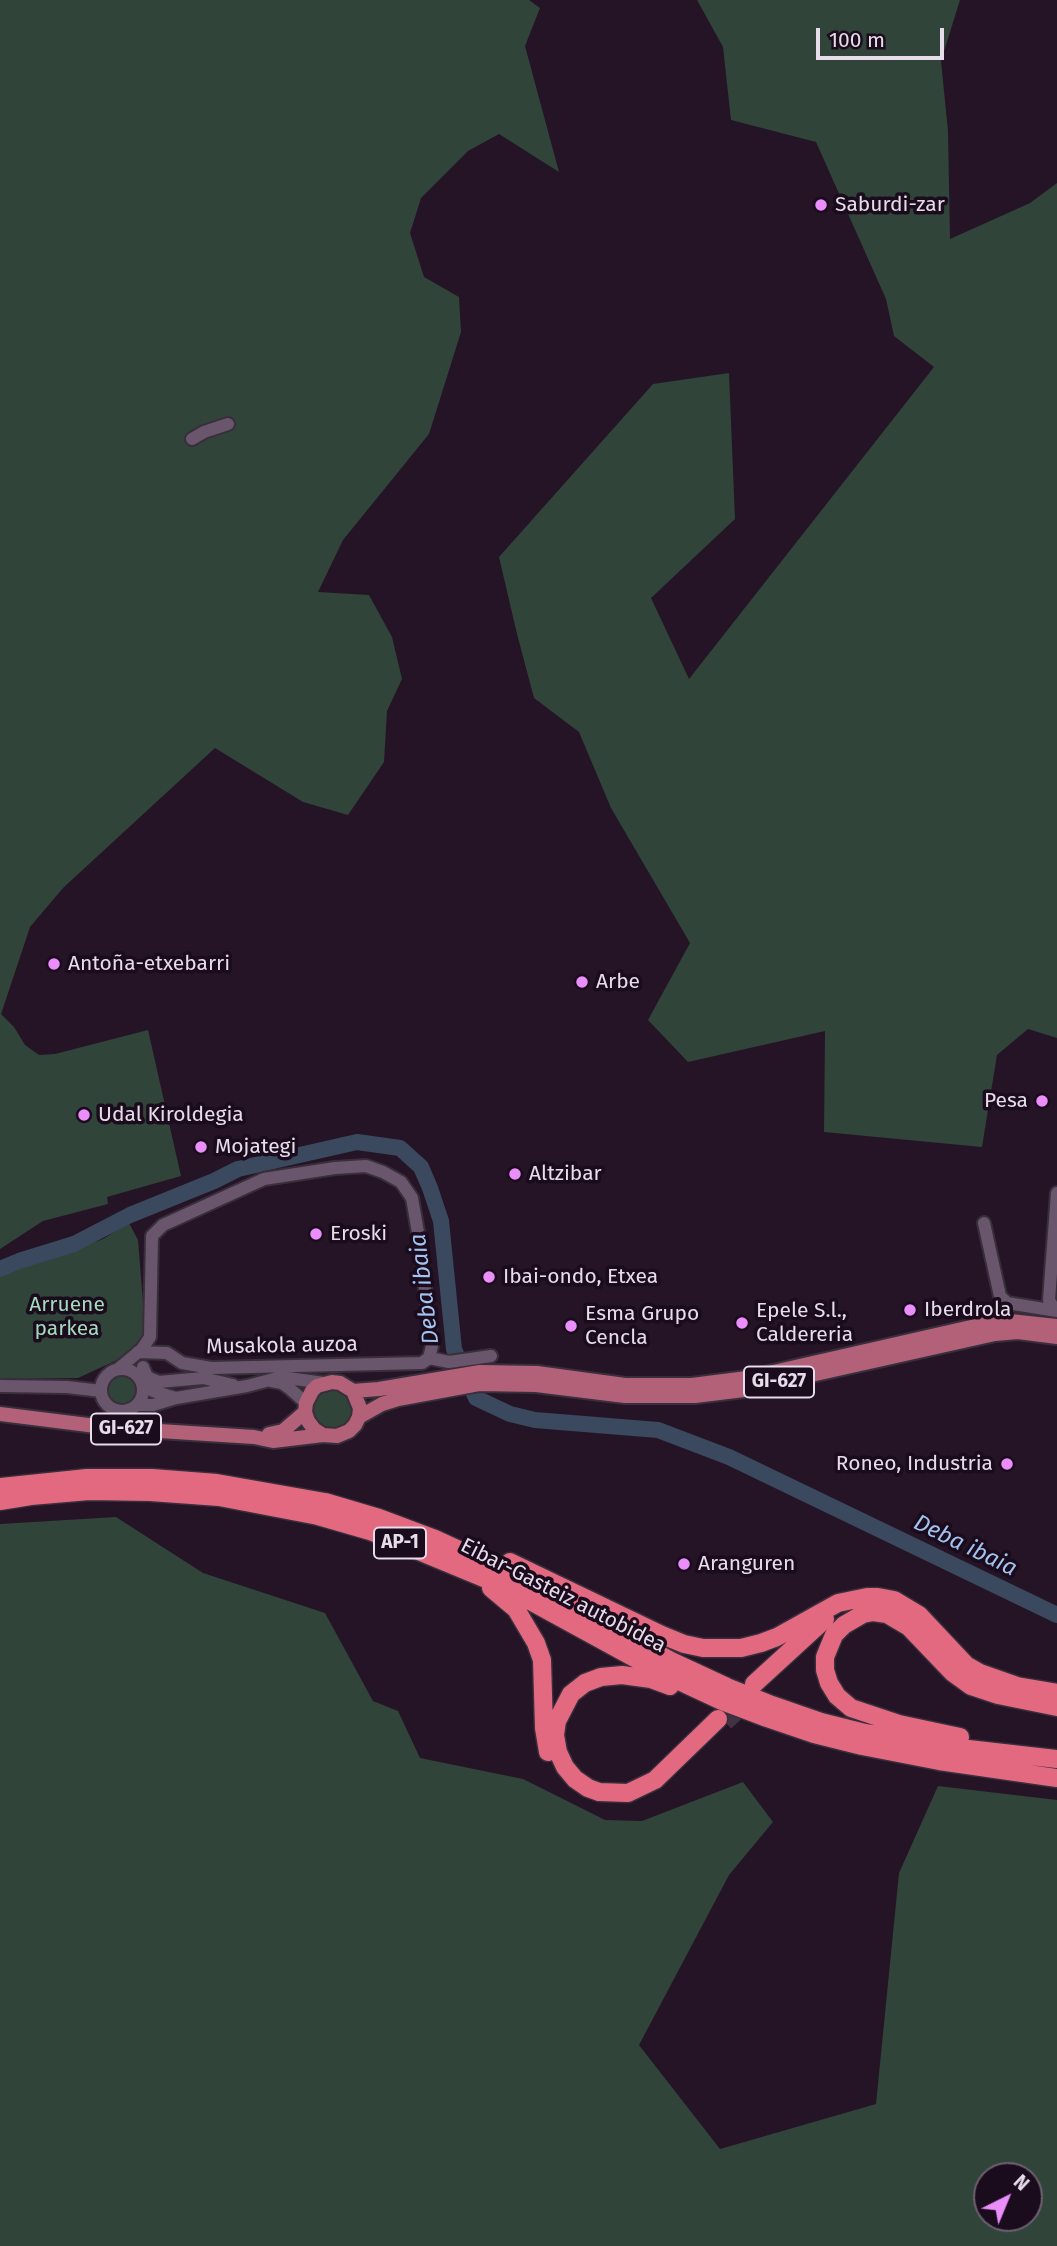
<!DOCTYPE html>
<meta charset="utf-8">
<style>
body{margin:0}
#map{position:relative;width:1057px;height:2246px;overflow:hidden;background:#241426;font-family:"Fira Sans",sans-serif}
canvas{display:block}
.north{position:absolute;left:973px;top:2162px;width:70px;height:70px;box-sizing:border-box;background:#1a0b1d;border:2px solid #6c5f6f;border-radius:50%;rotate:43deg;font-size:19px;font-weight:700;line-height:28px;text-align:center;color:#e7dce9}
.north::after{content:'';display:block;margin:auto;width:24px;height:32px;background:#eb8dfb;clip-path:polygon(50% 0,100% 100%,50% 72%,0 100%)}
.scale{position:absolute;left:816px;top:28px;width:128px;height:32px;box-sizing:border-box;border:4px solid #e7dce9;border-top:0;padding-left:9px;font-size:21px;line-height:24px;white-space:nowrap;color:#e7dce9;-webkit-text-stroke:5px #1a0b1d;paint-order:stroke}
</style>
<div id="map">
<canvas width="1057" height="2246"></canvas>
<div class="north">N</div>
<div class="scale">100 m</div>
</div>
<script>
const g = document.querySelector('canvas').getContext('2d');
g.lineJoin = 'round';
function paint(path, color) {
  g.fillStyle = color;
  g.fill(path, 'evenodd');
}
function shape(rows) {
  const path = new Path2D();
  for (const r of rows) {
    if (r.length === 3) {
      path.moveTo(r[0] + r[2], r[1]);
      path.arc(r[0], r[1], r[2], 0, 2 * Math.PI);
      continue;
    }
    path.moveTo(r[0], r[1]);
    for (let i = 2; i < r.length; i += 2) path.lineTo(r[i], r[i + 1]);
  }
  return path;
}
function stroke(path, color, width, dash) {
  g.strokeStyle = color;
  g.lineWidth = width;
  g.lineCap = dash ? 'butt' : 'round';
  g.setLineDash(dash || []);
  g.stroke(path);
}
function drawText(font, color, halo, rows, align = 'center') {
  g.font = font + ' "Fira Sans",sans-serif';
  g.lineWidth = 7;
  g.setLineDash([]);
  g.textBaseline = 'middle';
  g.strokeStyle = halo;
  g.fillStyle = color;
  for (const [text, x, y, turn = 0] of rows) {
    g.save();
    g.translate(x, y);
    g.rotate((+turn || 0) * Math.PI / 180);
    g.textAlign = isNaN(turn) ? turn : align;
    if (halo) g.strokeText(text, 0, 0);
    g.fillText(text, 0, 0);
    g.restore();
  }
}
paint(shape([
 [0,0,529,0,540,8,525,46,559,172,499,134,468,151,421,198,410,233,424,277,459,297,461,332,429,434,343,540,318,592,369,595,392,637,402,679,387,711,384,762,348,815,303,802,215,748,63,888,30,927,1,1014,14,1027,25,1045,39,1055,55,1054,148,1030,181,1176,107,1197,108,1204,43,1221,0,1249],
 [697,0,960,0,941,61,948,131,950,239,1030,203,1057,183,1057,1038,1028,1029,997,1055,982,1147,824,1132,825,1031,688,1062,648,1020,690,943,611,808,579,732,534,698,517,634,499,557,653,384,729,373,735,519,651,598,689,679,934,367,894,336,886,299,816,142,731,120,723,47],
 [129,1223,138,1240,146,1339,130,1354,78,1378,0,1379,0,1274,45,1261,103,1239],
 [122,1391,15],
 [326,1386,348,1391,355,1412,348,1426,334,1432,314,1424,309,1401],
 [116,1517,203,1573,325,1613,373,1701,398,1711,420,1758,523,1779,605,1820,642,1821,743,1782,773,1822,729,1875,639,2045,720,2149,876,2104,899,1873,938,1786,1057,1800,1057,2246,0,2246,0,1524],
 [987,2176,1029,2176,1029,2218,987,2218]
]), '#304439');
stroke(shape([
 [0,1269,19,1261,74,1244,130,1215,214,1181,238,1169,357,1142,400,1148,421,1167,430,1188,441,1221,454,1349,476,1398,510,1414,535,1420,658,1430,729,1457,1057,1615]
]), '#3a495e', 16);
stroke(shape([
 [725,1722,751,1698]
]), '#413243', 18, [18, 9]);
const minor = shape([
 [192,439,204,432,228,424],
 [984,1223,1000,1296,1007,1303,1057,1311],
 [1055,1310,1049,1300,1057,1193],
 [138,1352,167,1353,182,1363,211,1368,422,1363,429,1358,449,1362,491,1356],
 [143,1367,147,1377,159,1382,203,1378,233,1385],
 [122,1390,21],
 [118,1369,142,1349,150,1337,152,1236,163,1225,264,1179,335,1168,366,1166,383,1172,401,1182,412,1198,419,1238,432,1346,429,1358],
 [271,1381,282,1383,289,1388,306,1403],
 [143,1383,153,1391,176,1398],
 [0,1386,67,1387,101,1391],
 [138,1405,153,1405,176,1398,247,1386,281,1377,324,1383]
]);
const major = shape([
 [353,1391,379,1389,480,1372,537,1373,625,1385,692,1385,747,1378,984,1324,1010,1321,1057,1326],
 [0,1414,112,1428,254,1437,273,1441,323,1435,337,1436,349,1431,355,1425,359,1417,360,1408,353,1391,340,1383,332,1382,317,1386,312,1391,306,1403,305,1412,308,1421,314,1429,323,1435],
 [359,1417,382,1404,398,1399,479,1384,536,1385,625,1396,695,1396,744,1390,995,1334,1018,1332,1057,1337],
 [269,1434,283,1431,305,1412]
]);
const highway = shape([
 [0,1487,87,1478,152,1478,217,1483,325,1502,379,1518,435,1539,507,1572,671,1661,727,1687,772,1705,821,1722,865,1733,951,1747,1057,1759],
 [0,1501,31,1496,89,1491,150,1492,219,1497,318,1516,370,1531,503,1586,664,1674,722,1701,767,1718,814,1734,862,1746,939,1761,1057,1778],
 [510,1562,662,1635,684,1644,703,1648,741,1648,761,1643,777,1637,838,1603,867,1597,878,1597,894,1600,919,1615,966,1665,980,1673,1017,1686,1057,1693],
 [491,1588,516,1609,536,1643,542,1660,544,1728,548,1752],
 [754,1684,825,1619],
 [670,1686,651,1679,622,1675,601,1677,585,1683,571,1694,557,1721,555,1735,558,1752,565,1767,575,1779,588,1788,599,1792,628,1793,655,1780,718,1719],
 [960,1737,899,1724,851,1708,837,1696,829,1683,825,1670,825,1657,834,1635,844,1625,863,1614,873,1612,887,1614,909,1627,953,1673,971,1686,998,1695,1057,1707]
]);
stroke(minor, '#392e3b', 16);
stroke(major, '#392e3b', 18);
stroke(highway, '#392e3b', 21);
stroke(minor, '#69566c', 12);
stroke(major, '#b26178', 14);
stroke(highway, '#e36980', 18);
for (const [x, y, r, color] of [
 [821,205,7,"#eb8dfb"],
 [54,964,7,"#eb8dfb"],
 [582,982,7,"#eb8dfb"],
 [1042,1101,7,"#eb8dfb"],
 [84,1115,7,"#eb8dfb"],
 [201,1147,7,"#eb8dfb"],
 [515,1174,7,"#eb8dfb"],
 [316,1234,7,"#eb8dfb"],
 [489,1277,7,"#eb8dfb"],
 [910,1310,7,"#eb8dfb"],
 [742,1323,7,"#eb8dfb"],
 [571,1326,7,"#eb8dfb"],
 [1007,1464,7,"#eb8dfb"],
 [684,1564,7,"#eb8dfb"]
]) {
  const dot = new Path2D();
  dot.arc(x, y, r, 0, 2 * Math.PI);
  g.fillStyle = color;
  g.fill(dot);
  stroke(dot, '#1a0b1d', 2.5);
}
for (const [x, y, w] of [
 [779,1382,70],
 [126,1429,70],
 [400,1543,52]
]) {
  const box = new Path2D();
  box.roundRect(x - w / 2, y - 15.5, w, 31, 5);
  g.fillStyle = '#1a0b1d';
  g.fill(box);
  stroke(box, '#e7dce9', 2);
}
drawText('bold 19px', '#e7dce9', null, [
 ["GI-627",779,1382],
 ["GI-627",126,1429],
 ["AP-1",400,1543]
]);
drawText('21px', '#e7dce9', '#1a0b1d', [
 ["Saburdi-zar",835,205],
 ["Antoña-etxebarri",68,964],
 ["Arbe",596,982],
 ["Pesa",1028,1101,"right"],
 ["Udal Kiroldegia",98,1115],
 ["Mojategi",215,1147],
 ["Altzibar",529,1174],
 ["Eroski",330,1234],
 ["Ibai-ondo, Etxea",503,1277],
 ["Iberdrola",924,1310],
 ["Epele S.l.,",756,1311],
 ["Caldereria",756,1335],
 ["Esma Grupo",585,1314],
 ["Cencla",585,1338],
 ["Roneo, Industria",993,1464,"right"],
 ["Aranguren",698,1564]
], 'left');
drawText('21px', '#a3dabc', '#1a0b1d', [
 ["Arruene",67,1305],
 ["parkea",67,1329]
]);
drawText('21px', '#e7dce9', '#1a0b1d', [
 ["Musakola auzoa",282,1346,-1],
 ["Eibar-Gasteiz autobidea",563,1596,27]
]);
drawText('italic 23px', '#a3c3ee', '#1a0b1d', [
 ["Deba ibaia",425,1289,-97],
 ["Deba ibaia",965,1546,26]
]);
</script>
